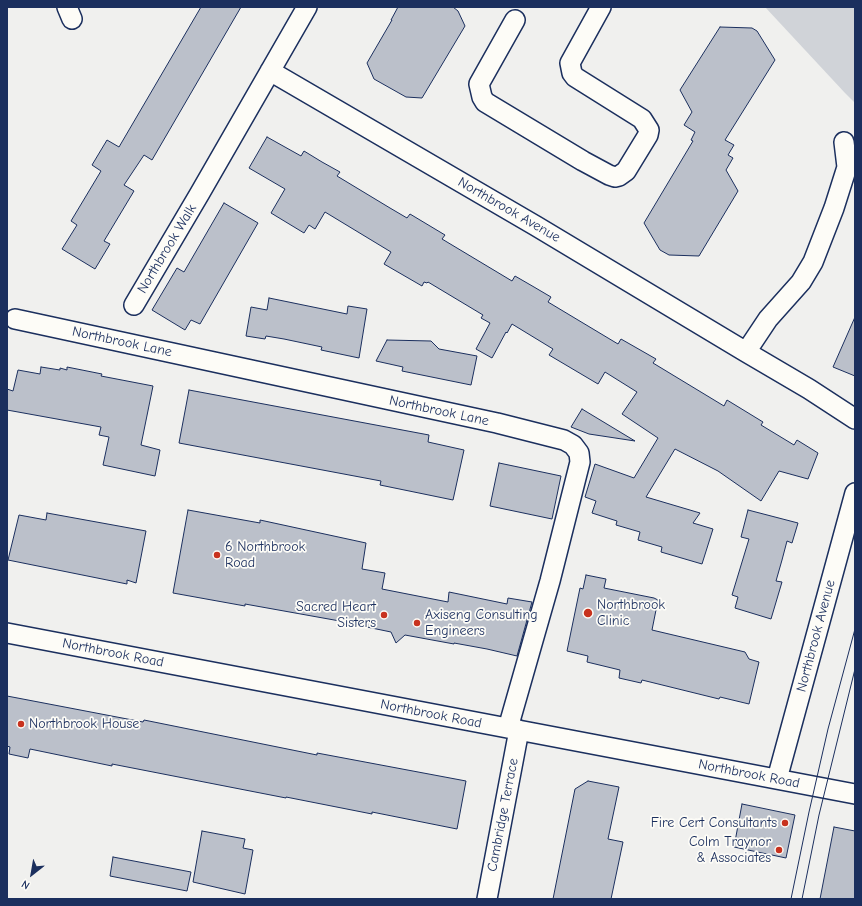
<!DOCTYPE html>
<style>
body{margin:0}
#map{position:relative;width:862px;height:906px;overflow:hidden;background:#f0f0ee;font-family:"Comic Neue",sans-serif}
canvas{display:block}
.frame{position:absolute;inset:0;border:8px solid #1b2f5e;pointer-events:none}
.north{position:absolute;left:12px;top:854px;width:40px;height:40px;-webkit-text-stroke:3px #fdfcf7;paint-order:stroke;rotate:211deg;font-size:11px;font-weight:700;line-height:16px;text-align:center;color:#1b2f5e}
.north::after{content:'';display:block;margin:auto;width:14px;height:18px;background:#1b2f5e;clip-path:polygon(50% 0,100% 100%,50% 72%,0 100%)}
</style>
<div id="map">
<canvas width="862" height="906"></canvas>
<div class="frame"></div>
<div class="north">N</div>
</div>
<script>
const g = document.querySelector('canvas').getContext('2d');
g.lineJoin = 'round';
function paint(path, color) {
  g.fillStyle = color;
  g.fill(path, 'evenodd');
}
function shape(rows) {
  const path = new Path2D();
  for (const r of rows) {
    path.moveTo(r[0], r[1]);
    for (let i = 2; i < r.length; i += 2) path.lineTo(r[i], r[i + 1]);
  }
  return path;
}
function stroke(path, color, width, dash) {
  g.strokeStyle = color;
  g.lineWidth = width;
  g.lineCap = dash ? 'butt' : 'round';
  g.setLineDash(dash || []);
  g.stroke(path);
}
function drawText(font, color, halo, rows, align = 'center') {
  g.font = font + ' "Comic Neue",sans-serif';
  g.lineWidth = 3.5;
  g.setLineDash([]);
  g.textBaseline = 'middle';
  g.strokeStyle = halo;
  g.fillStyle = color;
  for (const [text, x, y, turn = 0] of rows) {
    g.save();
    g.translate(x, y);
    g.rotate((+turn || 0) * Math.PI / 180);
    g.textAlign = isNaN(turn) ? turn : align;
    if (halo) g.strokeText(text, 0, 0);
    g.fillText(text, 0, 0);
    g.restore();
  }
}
paint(shape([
 [765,7,855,7,855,103,845,93]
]), '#d0d3d8');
const building = shape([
 [201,7,241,7,152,160,144,155,124,185,134,191,104,241,110,244,95,269,62,249,77,225,71,221,101,171,92,165,107,140,119,147,201,7],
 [398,7,453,7,458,11,465,26,422,98,406,97,374,79,367,63,392,20,391,20,398,7],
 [720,27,752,28,757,31,775,60,725,140,734,145,728,155,733,158,726,170,738,191,699,256,669,255,660,250,644,223,693,141,691,140,695,132,684,125,692,112,680,90,720,27],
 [267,137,301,156,304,151,322,162,340,172,337,176,390,208,407,218,410,214,445,235,442,239,512,281,515,276,534,287,551,297,548,302,618,344,621,339,656,359,653,363,724,406,727,400,763,422,761,425,794,445,797,440,818,453,808,479,779,471,761,501,718,471,675,449,646,497,700,513,693,523,713,529,702,564,661,552,662,547,638,540,640,532,616,525,617,521,592,513,596,501,585,497,595,464,634,478,658,438,622,414,637,392,605,372,598,384,549,355,553,349,512,324,507,333,506,332,492,358,476,349,490,323,481,318,483,315,428,282,427,283,424,282,422,286,384,264,391,252,325,212,315,229,309,225,304,233,271,213,285,189,249,168,267,137],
 [224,203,258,223,200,324,191,320,185,330,152,310,177,268,184,272,224,203],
 [269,298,347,314,348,306,367,309,359,358,321,350,322,347,284,339,266,336,265,339,246,336,251,307,267,310,269,298],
 [855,317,855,376,833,367,855,317],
 [387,340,431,341,439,349,477,356,471,385,402,371,403,367,376,361,387,340],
 [41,367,60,370,60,368,67,370,67,367,102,374,101,376,153,386,141,445,160,450,155,476,103,465,109,437,99,435,101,427,7,410,7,389,13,391,18,370,40,374,41,367],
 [189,390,429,435,428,442,464,450,453,500,380,485,381,481,179,443,189,390],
 [582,409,635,441,589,434,571,427,582,409],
 [499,463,561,476,552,519,490,506,499,463],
 [188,510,260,523,260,520,366,543,362,569,385,573,382,589,448,602,449,592,507,604,508,598,532,602,517,656,487,649,454,643,454,644,405,635,396,643,391,632,362,626,362,625,245,604,245,606,173,593,188,510],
 [748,510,798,523,792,543,787,541,782,560,776,581,782,582,771,619,735,608,738,597,732,595,749,539,741,537,748,510],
 [47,513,146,531,136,583,127,580,127,584,8,560,19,515,46,520,47,513],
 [586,575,606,579,604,588,654,598,658,600,652,630,745,652,749,659,759,662,749,704,720,697,719,699,642,680,641,683,619,678,620,670,587,662,588,656,567,651,580,588,583,589,586,575],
 [7,696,143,722,144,720,317,755,317,753,466,781,457,829,372,812,372,814,286,797,286,798,112,764,112,766,30,749,28,758,9,754,10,747,7,746,7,696],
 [588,781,619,787,608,839,623,842,611,899,553,899,575,789,588,781],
 [742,804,795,815,786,858,734,847,742,804],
 [834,827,855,831,855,899,820,899,834,827],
 [202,831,245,839,243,848,253,850,245,894,193,882,202,831],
 [113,857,191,872,187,891,110,876,113,857]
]);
paint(building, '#bbc0ca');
stroke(building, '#1b2f5e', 1);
const minor = shape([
 [67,7,72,19],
 [515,20,479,84,482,97,485,102,583,161,609,175,615,177,619,176,626,171,648,135,649,130,642,119,575,77,572,73,570,63,601,7],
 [270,71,536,226,746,352,809,389,855,419],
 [134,305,200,193,307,7],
 [15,319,497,423,564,440,573,445,579,453,580,462,550,581,508,728],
 [746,352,768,319,801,282,813,262,834,208,847,167,844,142],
 [7,633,855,794],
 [777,779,855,493],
 [487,899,519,730]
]);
stroke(minor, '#1b2f5e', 22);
stroke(minor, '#fdfcf7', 19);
stroke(shape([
 [791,899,809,812,828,729,855,629],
 [802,899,819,815,855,669]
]), '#1b2f5e', 1);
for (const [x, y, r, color] of [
 [217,555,4,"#c8321e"],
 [588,613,5,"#c8321e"],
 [384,615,4,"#c8321e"],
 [417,623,4,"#c8321e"],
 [21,724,4,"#c8321e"],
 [785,823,4,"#c8321e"],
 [779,850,4,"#c8321e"]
]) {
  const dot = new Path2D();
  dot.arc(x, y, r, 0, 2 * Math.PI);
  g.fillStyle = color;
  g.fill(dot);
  stroke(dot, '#fdfcf7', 1.5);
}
drawText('14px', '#1b2f5e', '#fdfcf7', [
 ["Northbrook Avenue",509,210,30],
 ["Northbrook Walk",167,249,-59],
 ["Northbrook Lane",122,342,12],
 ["Northbrook Lane",439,411,12],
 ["Northbrook Avenue",816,636,-75],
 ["Northbrook Road",113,653,11],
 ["Northbrook Road",431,714,11],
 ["Northbrook Road",749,774,11],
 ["Cambridge Terrace",503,815,-79]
]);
drawText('14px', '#1b2f5e', '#fdfcf7', [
 ["6 Northbrook",225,547],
 ["Road",225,563],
 ["Northbrook",597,605],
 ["Clinic",597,621],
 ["Sacred Heart",376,607,"right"],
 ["Sisters",376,623,"right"],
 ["Axiseng Consulting",425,615],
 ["Engineers",425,631],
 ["Northbrook House",29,724],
 ["Fire Cert Consultants",777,823,"right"],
 ["Colm Traynor",771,842,"right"],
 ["& Associates",771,858,"right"]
], 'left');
</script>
